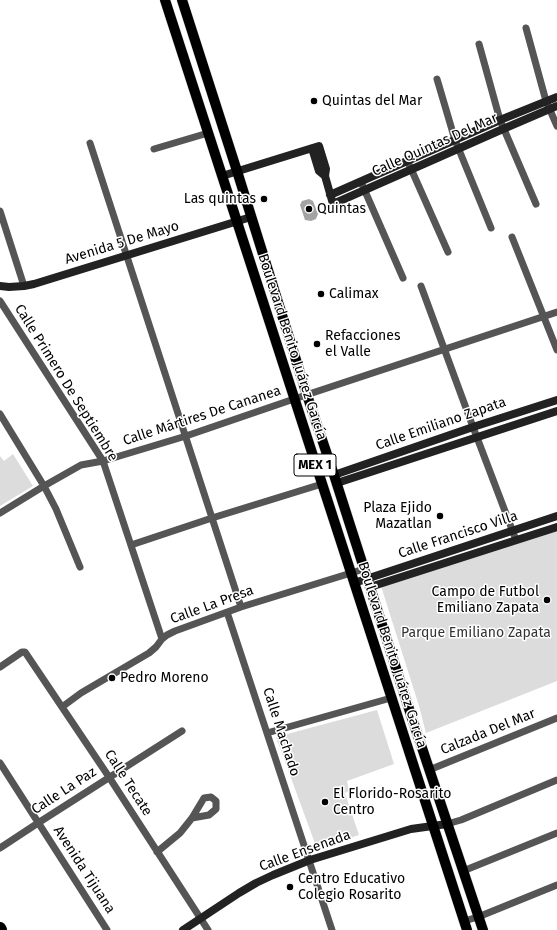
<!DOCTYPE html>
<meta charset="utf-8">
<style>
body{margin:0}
canvas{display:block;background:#fff}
</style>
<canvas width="557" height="930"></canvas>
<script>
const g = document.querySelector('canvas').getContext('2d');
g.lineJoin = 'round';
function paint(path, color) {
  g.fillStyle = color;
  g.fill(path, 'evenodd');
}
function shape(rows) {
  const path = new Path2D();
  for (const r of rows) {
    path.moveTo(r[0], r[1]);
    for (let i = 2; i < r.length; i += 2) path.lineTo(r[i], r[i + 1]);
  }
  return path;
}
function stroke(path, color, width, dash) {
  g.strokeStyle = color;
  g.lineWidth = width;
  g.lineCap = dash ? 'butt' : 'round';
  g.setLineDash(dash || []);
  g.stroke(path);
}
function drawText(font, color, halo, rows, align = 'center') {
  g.font = font + ' "Fira Sans",sans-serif';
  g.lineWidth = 3;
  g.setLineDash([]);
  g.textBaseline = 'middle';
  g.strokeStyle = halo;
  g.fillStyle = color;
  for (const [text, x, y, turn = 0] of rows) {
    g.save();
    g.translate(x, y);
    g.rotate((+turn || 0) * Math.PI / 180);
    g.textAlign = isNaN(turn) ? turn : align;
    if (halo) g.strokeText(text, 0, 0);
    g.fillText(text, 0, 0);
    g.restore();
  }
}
paint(shape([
 [13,454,33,486,0,506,0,456,4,461],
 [557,528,557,681,426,733,419,706,381,586],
 [377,710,394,764,347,781,349,791,345,793,359,835,317,849,276,737]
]), '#dcdcdc');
paint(shape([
 [309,199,313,201,318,214,316,219,311,221,305,220,300,205,302,201]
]), '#a3a3a3');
const primary = shape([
 [165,0,467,930],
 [182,0,237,171,307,395,334,475,411,715,483,930]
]);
const highway = shape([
 [0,928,1,930]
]);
stroke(primary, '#dbdbdb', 11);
stroke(highway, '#dbdbdb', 13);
stroke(shape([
 [526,28,546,101,557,126],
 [479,44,500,120,536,204],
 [437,79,455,140,491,228],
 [90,143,241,607],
 [154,149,208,133],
 [408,162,448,252],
 [361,182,403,278],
 [0,211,24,286],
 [512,237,557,350],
 [421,286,473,427,516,540],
 [0,301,103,461,162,639],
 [0,414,44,486,56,509,80,567],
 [0,513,44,486,81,465,103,461,186,436,294,399,557,312],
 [131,545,212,518,322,484],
 [227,612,332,930],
 [0,667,22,652,25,652,109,777,208,930],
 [62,707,81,693,149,653,156,647,162,639,167,635,175,631,241,607,364,569],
 [267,733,391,698],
 [0,763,107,930],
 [429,770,557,718],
 [447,824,461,820,557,780],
 [0,848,38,823,182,731],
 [157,852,180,833,192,818,204,798,211,797,216,801,216,809,209,815,192,818],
 [463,871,557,833],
 [464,921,478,917,557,885]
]), '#555', 7);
stroke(shape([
 [312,148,319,171,325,176],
 [222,176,319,146,326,169,325,176,333,204,503,129,557,106],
 [330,195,500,120,557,97],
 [0,286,9,287,24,286,34,284,251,217],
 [334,475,473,427,557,400],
 [337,483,557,411],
 [354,583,557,516],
 [370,587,557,527],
 [183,930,239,893,256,883,273,875,310,860,411,829,447,824]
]), '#222', 8);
stroke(primary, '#000', 10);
stroke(highway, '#000', 12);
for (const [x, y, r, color] of [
 [314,101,4,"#000"],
 [264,199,4,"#000"],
 [309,209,4,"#000"],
 [321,294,4,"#000"],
 [317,344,4,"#000"],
 [440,516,4,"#000"],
 [547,600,4,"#000"],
 [112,678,4,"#000"],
 [325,802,4,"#000"],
 [290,887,4,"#000"]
]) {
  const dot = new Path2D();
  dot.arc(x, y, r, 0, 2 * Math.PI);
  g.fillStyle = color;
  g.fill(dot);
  stroke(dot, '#fff', 1.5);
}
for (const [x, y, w] of [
 [315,465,42]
]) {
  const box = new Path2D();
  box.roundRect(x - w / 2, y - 11, w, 22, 3);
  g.fillStyle = '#fff';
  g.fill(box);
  stroke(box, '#000', 1);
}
drawText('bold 13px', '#000', null, [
 ["MEX 1",315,465]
]);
drawText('14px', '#000', '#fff', [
 ["Quintas del Mar",322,101],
 ["Las quintas",256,199,"right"],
 ["Quintas",317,209],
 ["Calimax",329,294],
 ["Refacciones",325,336],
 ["el Valle",325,352],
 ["Plaza Ejido",432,508,"right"],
 ["Mazatlan",432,524,"right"],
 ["Campo de Futbol",539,592,"right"],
 ["Emiliano Zapata",539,608,"right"],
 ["Pedro Moreno",120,678],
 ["El Florido-Rosarito",333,794],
 ["Centro",333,810],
 ["Centro Educativo",298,879],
 ["Colegio Rosarito",298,895]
], 'left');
drawText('14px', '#000', '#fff', [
 ["Calle Quintas Del Mar",435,145,-24],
 ["Avenida 5 De Mayo",122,243,-17],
 ["Boulevard Benito Juárez García",292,347,72],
 ["Calle Primero De Septiembre",66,383,58],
 ["Calle Mártires De Cananea",202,416,-18],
 ["Calle Emiliano Zapata",441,424,-19],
 ["Calle Francisco Villa",458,535,-18],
 ["Calle La Presa",212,605,-20],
 ["Boulevard Benito Juárez García",392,655,72],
 ["Calle Machado",281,732,72],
 ["Calzada Del Mar",488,732,-22],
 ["Calle Tecate",128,783,57],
 ["Calle La Paz",64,791,-33],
 ["Calle Ensenada",305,851,-20],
 ["Avenida Tijuana",84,870,57]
]);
drawText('14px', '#333', '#fff', [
 ["Parque Emiliano Zapata",476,633]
]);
</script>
